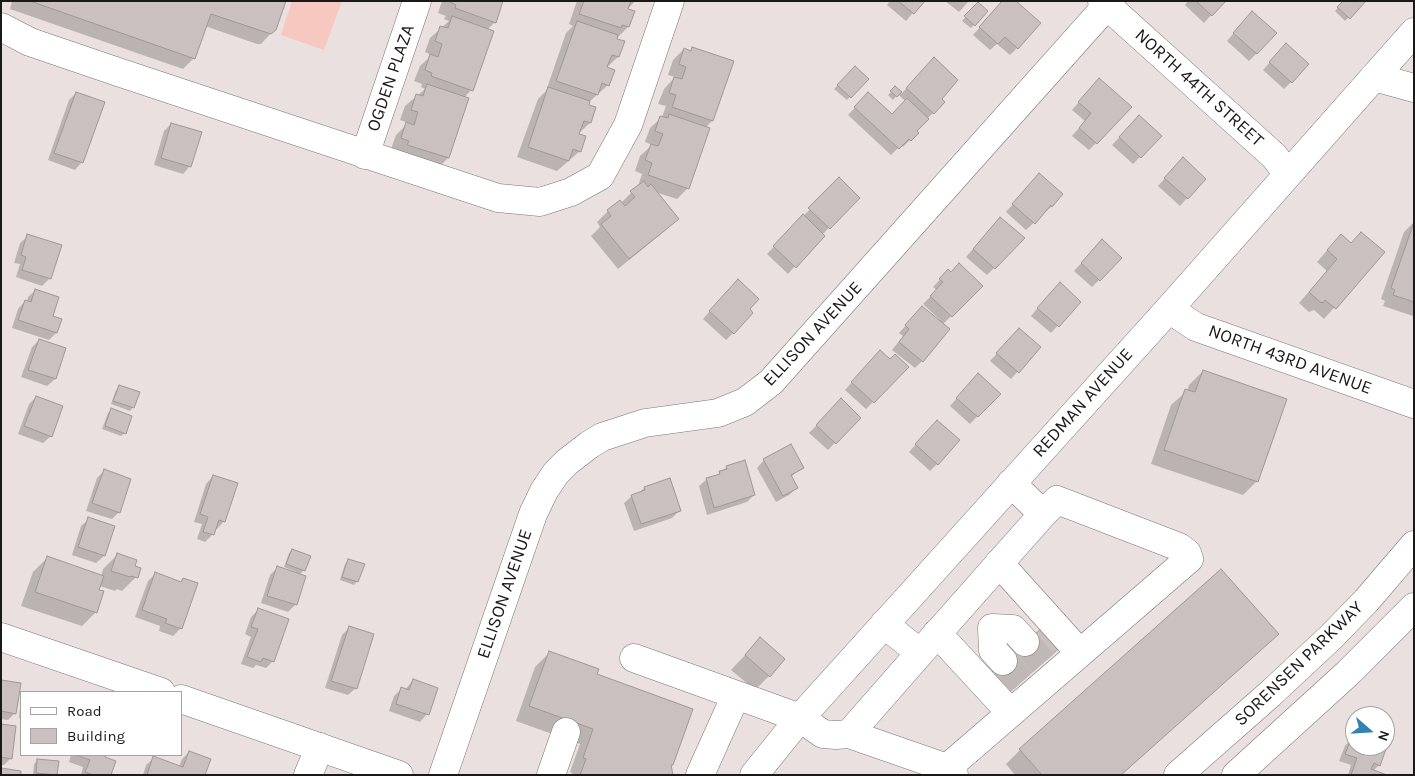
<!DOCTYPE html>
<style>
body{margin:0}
#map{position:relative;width:1415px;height:776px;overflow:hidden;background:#e9e0df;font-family:Karla,sans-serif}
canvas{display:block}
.frame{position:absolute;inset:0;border:2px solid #1b1818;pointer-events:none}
.legend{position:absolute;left:20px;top:691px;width:162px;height:65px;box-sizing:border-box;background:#fff;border:1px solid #a4a3a3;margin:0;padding:6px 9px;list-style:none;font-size:15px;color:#1b1818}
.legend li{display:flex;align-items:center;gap:10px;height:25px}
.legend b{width:25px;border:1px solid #a4a3a3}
.north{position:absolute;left:1345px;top:706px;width:50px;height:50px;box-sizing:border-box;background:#fff;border:1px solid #a4a3a3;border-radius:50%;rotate:109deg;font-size:14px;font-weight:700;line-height:20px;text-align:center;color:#1b1818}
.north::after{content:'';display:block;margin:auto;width:18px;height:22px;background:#3183b4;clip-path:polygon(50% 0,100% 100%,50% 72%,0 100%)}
</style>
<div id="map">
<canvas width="1415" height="776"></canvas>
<div class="frame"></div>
<ul class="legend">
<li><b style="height:6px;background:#fff"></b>Road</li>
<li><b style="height:14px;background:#c9c0bf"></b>Building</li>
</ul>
<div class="north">N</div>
</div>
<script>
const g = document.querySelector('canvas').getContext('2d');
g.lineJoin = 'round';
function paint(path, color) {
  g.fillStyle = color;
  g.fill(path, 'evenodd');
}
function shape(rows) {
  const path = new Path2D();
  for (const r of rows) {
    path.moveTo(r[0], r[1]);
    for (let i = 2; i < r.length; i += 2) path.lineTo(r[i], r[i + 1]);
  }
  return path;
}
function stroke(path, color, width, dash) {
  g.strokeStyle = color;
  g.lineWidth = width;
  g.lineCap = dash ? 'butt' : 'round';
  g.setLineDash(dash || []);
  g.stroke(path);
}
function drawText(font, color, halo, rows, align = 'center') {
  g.font = font + ' Karla,sans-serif';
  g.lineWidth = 4;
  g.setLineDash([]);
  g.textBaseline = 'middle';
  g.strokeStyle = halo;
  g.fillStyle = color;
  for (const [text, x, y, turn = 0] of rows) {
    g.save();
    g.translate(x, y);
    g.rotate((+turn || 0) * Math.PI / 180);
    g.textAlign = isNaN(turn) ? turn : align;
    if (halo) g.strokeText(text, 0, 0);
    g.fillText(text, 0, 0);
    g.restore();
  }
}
paint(shape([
 [292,1,342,1,324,50,281,35]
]), '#f7c8c0');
paint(shape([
 [12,1,284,1,272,32,261,44,257,44,205,26,194,58,183,69,10,9],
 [442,1,502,1,495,22,487,30,471,90,464,98,448,158,437,169,391,149,396,135,408,123,400,120,405,106,425,89,421,87,422,84,414,81,420,66,432,55,425,52,430,38,449,21,444,19,446,16,438,13],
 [577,1,635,1,627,10,628,27,616,39,618,57,606,68,608,85,588,103,587,105,595,108,590,123,578,134,580,151,557,171,517,157,538,99,546,91,566,33,573,26,569,24],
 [890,1,923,1,906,21,887,5],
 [945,1,969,1,959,12],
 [1003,1,1017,48,1010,55,997,44,990,50,973,35],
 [1188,1,1224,1,1204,23,1185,5],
 [1344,1,1364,1,1345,21,1335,11],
 [978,3,986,11,971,28,962,21],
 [1245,20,1257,53,1249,61,1227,41],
 [693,48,732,62,712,121,705,128,688,188,677,199,655,192,677,219,666,230,618,269,591,236,600,227,597,222,608,211,620,201,621,203,638,186,642,174,635,171,640,156,652,145,645,142,650,128,662,117,666,106,658,104,664,89,675,77,668,75,673,60,684,49,690,51],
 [1279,52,1291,82,1284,89,1263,70],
 [935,59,940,99,933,113,915,131,917,133,903,147,901,145,891,155,848,115,868,94,892,116,906,102,898,94,893,100,888,95,895,88,901,94],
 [855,67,867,79,847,100,834,89],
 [1092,87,1096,143,1089,150,1072,136,1085,121,1072,110],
 [76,93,82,162,75,170,48,160,69,100],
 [171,124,190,166,183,174,154,165,164,131],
 [1132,124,1140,157,1133,164,1112,145],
 [1176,166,1204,179,1180,206,1158,186],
 [839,179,858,198,822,235,788,274,767,254],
 [1032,182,1052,206,1026,230,1006,212],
 [1414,222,1414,315,1413,316,1383,306,1385,301,1381,299,1404,232],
 [993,226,1023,239,987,275,966,257],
 [28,236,50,278,42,286,16,277,20,264,14,263,20,243],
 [1350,244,1383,252,1324,319,1314,310,1309,312,1299,303,1327,271,1317,262,1330,247],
 [1095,248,1099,280,1092,287,1074,271],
 [948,271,982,286,942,325,922,361,915,368,892,350,903,336,899,333,915,315,938,321,940,320,923,304,937,290,933,287],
 [730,288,748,309,733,333,726,340,703,319],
 [36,290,56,333,49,340,12,328,18,309,25,301,27,302,28,297],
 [1052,291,1079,302,1051,333,1031,316],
 [1012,337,1039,348,1011,379,990,361],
 [39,340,65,349,55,379,47,386,21,377,32,347],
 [873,359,890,361,907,367,866,409,845,390],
 [1203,371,1257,481,1243,495,1151,464,1171,405,1187,391,1189,385],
 [971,382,999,394,970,424,950,406],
 [120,386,133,407,130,411,111,404,116,390],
 [36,397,51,436,43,443,18,434,29,404],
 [841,400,859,418,828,450,809,433],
 [111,410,125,433,121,436,102,429,108,413],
 [930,429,937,464,930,471,909,452],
 [764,460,802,467,791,477,797,488,789,495,776,502,757,468],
 [727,467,754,495,747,502,707,515,699,486,707,479,716,476],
 [104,471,119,512,112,519,86,511,97,478],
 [213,476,224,521,217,529,215,528,213,534,205,542,197,539,202,524,194,522,206,484],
 [644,488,679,511,672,518,634,531,624,503,632,496,639,493],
 [89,519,104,556,96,563,72,555,81,526],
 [292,550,304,570,299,575,304,577,295,605,288,612,261,603,270,575,277,568,295,574,296,572,284,567,289,553],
 [117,555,133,566,136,577,122,591,117,589,115,591,100,586,96,612,82,626,21,606,33,572,47,558,101,576,103,569],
 [349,560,357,581,354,585,340,580,345,564],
 [1221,571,1121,775,1015,775,1006,764,1020,750],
 [155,574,180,582,183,579,181,628,173,636,159,631,160,626,135,617,148,581],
 [258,610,273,661,266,668,256,665,253,668,241,664,251,637,245,634,251,617],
 [349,628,356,688,348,695,325,688,342,635],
 [760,639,769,676,755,690,731,670],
 [549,653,595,675,672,765,670,767,672,775,572,775,572,773,570,772,580,744,516,721,535,667],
 [413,680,427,714,420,722,389,711,394,696,402,689,405,690],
 [1,681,15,713,8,720,1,719],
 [21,698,21,718,19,718],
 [1,726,11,758,4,765,1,765],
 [1352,738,1355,739,1355,746,1373,746,1379,765,1373,771,1384,775,1348,775,1351,765,1339,761,1345,746],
 [189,752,203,775,143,775,146,765,154,758,179,767,182,759],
 [71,755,104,755,103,758,110,775,81,775,83,767,69,762],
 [38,760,56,775,33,775,34,764]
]), '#0003');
const building = shape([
 [30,1,286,1,276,30,271,34,211,14,195,59,30,1],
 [448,1,503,1,496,23,455,8,456,5,448,1],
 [584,1,631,1,628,9,635,11,629,27,622,25,621,28,579,14,584,1],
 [898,1,925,1,914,14,898,1],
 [1002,1,1016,1,1041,23,1018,49,1005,37,998,44,979,27,1002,1],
 [1196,1,1226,1,1212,16,1196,1],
 [1343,1,1366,1,1350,19,1337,7,1343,1],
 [978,2,988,11,975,26,964,16,978,2],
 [1252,11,1277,33,1257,54,1233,33,1252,11],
 [452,16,494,31,473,91,431,76,432,73,425,70,430,54,438,57,442,44,435,41,440,26,448,28,452,16],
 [577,21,618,35,617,39,625,41,619,57,612,55,607,67,615,70,609,86,602,83,598,95,556,81,577,21],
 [1286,43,1309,64,1292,83,1269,62,1286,43],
 [692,47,734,61,713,121,672,107,676,95,669,93,674,77,682,79,686,67,679,64,684,48,691,51,692,47],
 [934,57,958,80,942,99,945,102,934,114,906,88,934,57],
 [855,66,869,79,851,98,837,85,855,66],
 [1099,78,1132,107,1097,144,1079,128,1091,113,1078,102,1099,78],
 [427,84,469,98,449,158,407,145,409,141,401,138,406,122,414,125,418,112,411,110,416,94,423,96,427,84],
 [895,86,902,92,897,97,890,91,895,86],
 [548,87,590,101,589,105,596,107,591,123,584,121,579,134,586,136,581,152,573,149,569,161,528,147,548,87],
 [76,92,105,102,83,163,54,153,76,92],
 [868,92,892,114,907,98,929,119,917,131,919,133,911,141,909,139,899,149,854,107,868,92],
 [669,114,710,128,689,189,648,175,652,163,645,160,651,144,658,146,663,134,655,131,660,116,668,118,669,114],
 [1139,115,1162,136,1141,158,1119,137,1139,115],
 [171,123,202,132,191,167,161,158,171,123],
 [1183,157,1206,179,1188,199,1164,178,1183,157],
 [1039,173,1063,194,1052,207,1051,205,1035,224,1012,204,1039,173],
 [839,177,860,198,830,229,808,208,839,177],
 [644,181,648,187,651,184,679,219,629,259,601,224,611,216,607,210,620,200,625,206,635,197,630,191,644,181],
 [803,214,825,236,796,268,773,246,803,214],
 [1000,217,1025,238,995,269,973,249,1000,217],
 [1414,222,1414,302,1393,295,1395,290,1391,288,1414,222],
 [1361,232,1385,252,1336,309,1325,300,1323,303,1320,302,1309,292,1337,259,1327,250,1341,234,1351,243,1361,232],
 [27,234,62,245,51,279,22,270,26,257,21,255,27,234],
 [1102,239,1122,258,1100,281,1081,263,1102,239],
 [959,263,983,286,952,317,930,296,943,282,939,279,948,269,951,272,959,263],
 [738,279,759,299,750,309,753,313,734,334,709,311,738,279],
 [1060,282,1081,302,1059,327,1037,308,1060,282],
 [35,289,59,297,53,316,62,319,57,333,18,320,25,300,31,302,35,289],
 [922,306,950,329,923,362,899,342,909,329,905,325,922,306],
 [1019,328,1041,347,1019,373,996,353,1019,328],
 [39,339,66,348,56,379,28,370,39,339],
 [880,350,890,359,895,354,909,367,874,403,851,382,880,350],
 [1203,370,1287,399,1258,482,1164,450,1185,389,1195,392,1203,370],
 [978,373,1001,394,978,417,956,398,978,373],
 [119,385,140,392,134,408,113,401,119,385],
 [36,396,63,406,52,437,24,426,36,396],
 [841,398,861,418,836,444,816,425,841,398],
 [111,408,132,416,126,434,105,426,111,408],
 [937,420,960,440,938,465,915,444,937,420],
 [791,444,804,468,791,475,798,488,783,496,763,459,791,444],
 [745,460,755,495,714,508,706,478,720,474,719,471,727,469,726,466,745,460],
 [104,469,131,479,120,513,92,503,104,469],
 [213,475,238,483,225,522,219,520,214,535,203,532,208,517,200,514,213,475],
 [670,478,681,511,641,524,631,495,645,490,644,487,670,478],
 [88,517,115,526,105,556,78,547,88,517],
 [292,549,311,556,305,571,286,564,292,549],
 [117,553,137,560,135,566,141,568,138,578,131,576,130,577,111,571,117,553],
 [47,556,104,576,99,590,104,591,97,613,35,592,47,556],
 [348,559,365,564,358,582,342,577,348,559],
 [277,566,306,576,297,605,267,596,277,566],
 [1221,569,1279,634,1121,775,1042,775,1019,749,1221,569],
 [155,572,181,582,183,578,198,583,182,629,165,623,167,619,142,610,155,572],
 [258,608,289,619,274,662,263,658,261,662,247,657,258,629,251,627,258,608],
 [349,626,374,634,357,689,331,681,349,626],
 [1042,628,1059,648,1003,698,985,678,1042,628],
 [760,637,785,659,770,677,745,655,760,637],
 [549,651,599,669,597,674,693,709,673,765,671,765,673,775,580,775,586,759,583,758,593,729,529,706,549,651],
 [413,679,438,688,429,715,396,704,401,687,409,690,413,679],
 [1,680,21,683,16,714,1,711,1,680],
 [1,724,16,726,12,759,1,757,1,724],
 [1352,737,1355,738,1355,746,1377,746,1386,749,1380,766,1374,763,1371,769,1387,775,1351,775,1357,758,1345,754,1352,737],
 [189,751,211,759,205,775,147,775,153,756,183,767,189,751],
 [76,755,106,755,105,757,116,761,111,775,93,775,85,772,90,760,76,755],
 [37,759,59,761,57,775,36,773,37,759],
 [1,768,21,771,21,775,1,775,1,768]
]);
paint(building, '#c9c0bf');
stroke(building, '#9f9796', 1);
stroke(shape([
 [1025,642,1044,664],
 [1003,661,1023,683]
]), '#c0b8b7', 28, [28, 14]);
const minor = shape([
 [1102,1,1274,156,1287,173],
 [1,27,30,42,118,72,498,198,540,202,571,192,600,176,628,125,670,1],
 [1374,77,1414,88],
 [365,155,417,1],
 [1169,309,1196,327,1414,404],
 [999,563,1080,653],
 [884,624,920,653,1043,514,1011,483],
 [937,633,1011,713],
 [634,658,800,718,823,734,836,735,849,734,920,653],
 [1003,661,993,650,992,628,1013,629,1025,642],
 [849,734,947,768,954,775],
 [947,768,1189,559,1187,553,1179,547,1057,500,1043,514],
 [308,775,320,747],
 [443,775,533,514,544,491,556,473,567,462,589,445,602,437,645,423,718,413,745,402,771,382,1111,1],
 [551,775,566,732],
 [700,775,736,695],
 [754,775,800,718,1169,309,1414,32]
]);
const major = shape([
 [1,637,161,692],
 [181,699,399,775],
 [1178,775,1270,694,1331,637,1366,601,1414,545],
 [1236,775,1348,673,1414,607]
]);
stroke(minor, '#7d7574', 29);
stroke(major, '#7d7574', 29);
stroke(minor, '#fff', 28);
stroke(major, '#fff', 28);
drawText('18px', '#1b1818', '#fff', [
 ["OGDEN PLAZA",391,78,-71],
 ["NORTH 44TH STREET",1199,88,42],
 ["ELLISON AVENUE",813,334,-47],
 ["NORTH 43RD AVENUE",1290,360,20],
 ["REDMAN AVENUE",1083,403,-48],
 ["ELLISON AVENUE",505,594,-71],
 ["SORENSEN PARKWAY",1299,664,-44]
]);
</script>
